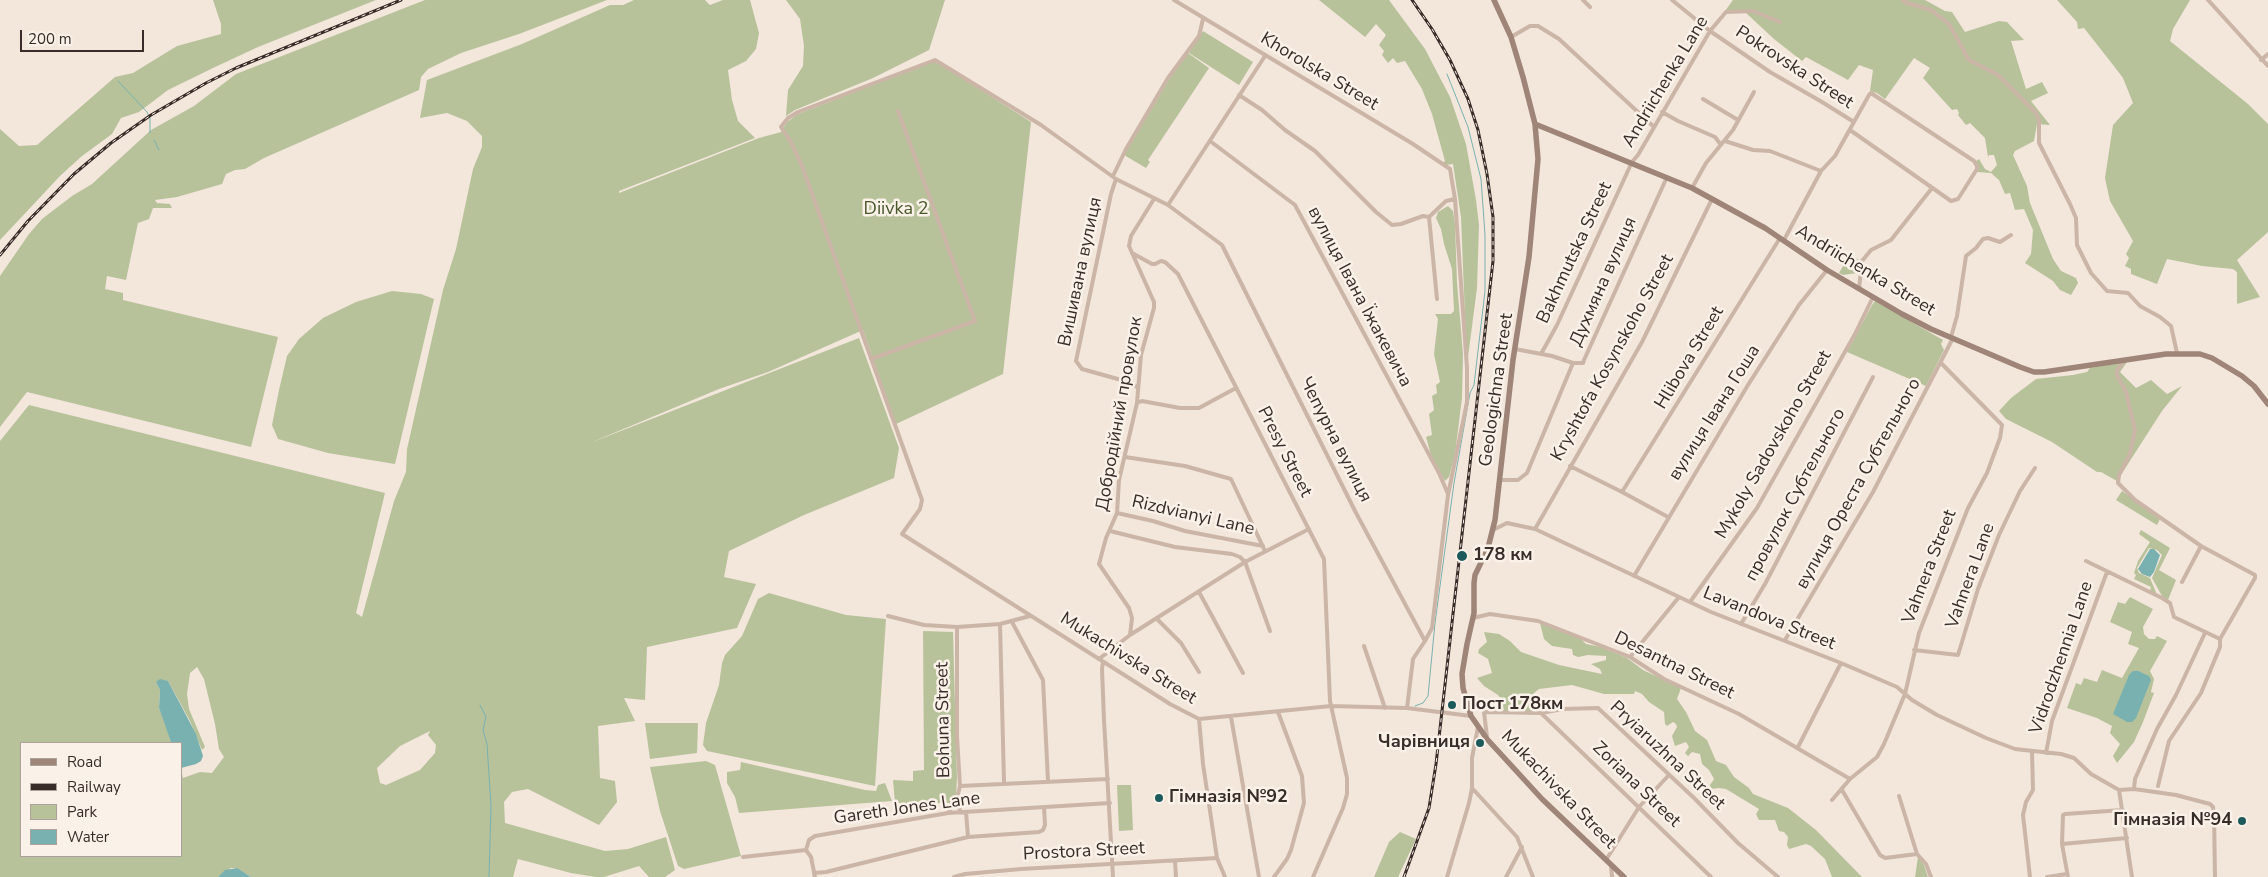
<!DOCTYPE html>
<meta charset="utf-8">
<style>
body{margin:0}
#map{position:relative;width:2268px;height:877px;overflow:hidden;background:#f3e6db;font-family:"Nunito Sans",sans-serif}
canvas{display:block}
.legend{position:absolute;left:20px;top:742px;width:162px;height:115px;box-sizing:border-box;background:#faf1e8;border:1px solid #aca29b;margin:0;padding:6px 9px;list-style:none;font-size:15px;color:#382c28}
.legend li{display:flex;align-items:center;gap:10px;height:25px}
.legend b{width:25px;border:1px solid #aca29b}
.scale{position:absolute;left:20px;top:30px;width:124px;height:22px;box-sizing:border-box;border:2px solid #382c28;border-top:0;padding-left:6px;font-size:15px;line-height:18px;white-space:nowrap;color:#382c28;-webkit-text-stroke:4px #faf1e8;paint-order:stroke}
</style>
<div id="map">
<canvas width="2268" height="877"></canvas>
<ul class="legend">
<li><b style="height:6px;background:#9f8478"></b>Road</li>
<li><b style="height:6px;background:#382c28"></b>Railway</li>
<li><b style="height:14px;background:#b7c29b"></b>Park</li>
<li><b style="height:14px;background:#79b1b0"></b>Water</li>
</ul>
<div class="scale">200 m</div>
</div>
<script>
const g = document.querySelector('canvas').getContext('2d');
g.lineJoin = 'round';
function paint(path, color) {
  g.fillStyle = color;
  g.fill(path, 'evenodd');
}
function shape(rows) {
  const path = new Path2D();
  for (const r of rows) {
    path.moveTo(r[0], r[1]);
    for (let i = 2; i < r.length; i += 2) path.lineTo(r[i], r[i + 1]);
  }
  return path;
}
function stroke(path, color, width, dash) {
  g.strokeStyle = color;
  g.lineWidth = width;
  g.lineCap = dash ? 'butt' : 'round';
  g.setLineDash(dash || []);
  g.stroke(path);
}
function drawText(font, color, halo, rows, align = 'center') {
  g.font = font + ' "Nunito Sans",sans-serif';
  g.lineWidth = 5;
  g.setLineDash([]);
  g.textBaseline = 'middle';
  g.strokeStyle = halo;
  g.fillStyle = color;
  for (const [text, x, y, turn = 0] of rows) {
    g.save();
    g.translate(x, y);
    g.rotate((+turn || 0) * Math.PI / 180);
    g.textAlign = isNaN(turn) ? turn : align;
    if (halo) g.strokeText(text, 0, 0);
    g.fillText(text, 0, 0);
    g.restore();
  }
}
paint(shape([
 [213,0,376,0,258,47,213,68,168,90,139,112,121,118,112,134,82,156,61,175,0,240,0,129,19,146,37,145,115,77,133,73,177,46,221,34,221,24],
 [425,0,607,0,519,34,461,53,428,69,421,77,419,90,264,158,245,169,235,170,226,174,222,184,177,197,155,200,157,203,170,204,172,208,153,208,149,219,138,223,126,280,107,276,105,289,123,293,123,300,278,337,251,447,27,392,0,427,0,276,29,234,42,219,72,196,92,184,151,130,194,106,236,74],
 [634,0,705,0,710,5,723,0,750,0,759,33,756,49,746,61,728,70,732,100,738,121,755,138,619,191,619,193,759,138,781,132,787,122,798,114,932,62,940,64,1031,122,1003,374,896,424,863,330,768,372,719,389,590,443,859,338,899,448,894,478,804,515,729,551,724,577,756,584,737,628,647,647,645,700,624,698,635,721,598,726,600,778,615,781,617,802,599,825,528,789,512,792,504,802,505,823,605,851,628,849,666,837,675,870,665,877,649,877,639,866,604,877,596,877,571,873,518,859,513,877,251,877,236,868,231,868,218,877,0,877,0,441,29,405,385,493,356,613,362,617,394,501,406,472,407,449,443,290,456,249,473,169,482,147,482,136,467,121,447,113,420,118,427,80,522,44,610,5,623,5],
 [197,667,204,679,215,724,219,749,224,757,212,773,200,772,183,778,181,770,181,856,21,856,21,743,173,743,159,708,160,690,156,682,168,681,190,721,202,750,205,747,189,709,187,694,190,673],
 [430,731,428,735,436,745,435,753,420,770,386,785,380,783,377,768,400,746],
 [786,0,945,0,929,50,873,78,795,110,786,116,788,90,803,66,804,46,800,19],
 [1319,0,1389,0,1425,49,1450,97,1466,144,1476,200,1479,225,1477,288,1468,357,1466,342,1461,217,1453,164,1446,165,1442,163,1445,161,1432,114,1422,89,1405,61,1397,63,1393,58,1388,63,1382,55,1384,51,1379,45,1386,35,1376,24,1365,37],
 [1733,0,1925,0,1945,11,1952,12,1965,32,1999,21,2007,22,2024,40,2011,41,2026,89,2042,82,2048,93,2031,101,2050,125,2037,124,2034,141,2015,151,2013,155,2027,186,2030,203,2053,259,2061,271,2076,278,2078,283,2071,295,2060,290,2053,281,2025,263,2031,254,2033,230,2024,209,2015,210,2010,193,2005,194,1999,180,1991,173,1977,172,1979,168,1976,161,1979,159,1985,169,1991,172,1997,165,1994,155,1989,155,1988,157,1985,138,1970,123,1966,125,1958,115,1959,113,1957,109,1952,110,1923,78,1930,68,1914,58,1885,99,1877,93,1870,91,1873,70,1859,65,1848,80,1806,57,1802,61,1774,39,1745,12,1725,11],
 [2057,0,2190,0,2173,29,2170,41,2248,104,2268,124,2268,232,2237,260,2260,297,2237,304,2237,272,2233,269,2202,266,2167,259,2157,284,2131,274,2131,269,2125,266,2129,258,2126,254,2133,241,2110,201,2105,178,2113,125,2133,103,2123,78,2110,61,2084,28,2078,29,2077,22],
 [1203,31,1253,62,1239,85,1189,53],
 [1188,53,1209,68,1148,160,1150,162,1146,168,1124,155,1170,78],
 [1448,206,1453,211,1455,224,1457,283,1463,354,1462,398,1455,454,1449,477,1445,481,1431,455,1426,437,1432,435,1429,414,1434,410,1432,396,1437,393,1436,385,1440,382,1434,354,1438,319,1435,314,1451,314,1454,311,1452,269,1444,244,1441,229,1436,218,1438,212],
 [1850,254,1860,261,1860,269,1857,273,1843,275,1839,273],
 [392,291,421,294,434,299,395,464,328,453,278,439,272,425,279,390,287,356,299,339,323,318,356,302],
 [1875,301,1943,340,1941,344,1944,350,1926,386,1847,352,1872,305],
 [2127,362,2120,372,2136,388,2151,380,2167,394,2182,386,2162,411,2117,481,2101,472,2097,472,2052,442,2006,419,1999,411,2011,398,2036,379,2073,375,2087,372,2090,368],
 [2122,491,2160,519,2157,525,2116,500],
 [2141,530,2170,548,2159,570,2176,580,2168,600,2162,596,2152,578,2162,555,2157,550,2149,548,2137,568,2139,573,2150,578,2157,595,2150,591,2151,587,2134,579,2136,575,2134,573,2138,561,2150,542,2139,534],
 [769,593,846,615,886,619,875,786,707,751,703,745,706,723,719,685,722,663,725,655,742,636,758,599],
 [2130,597,2153,609,2143,627,2144,634,2149,639,2155,639,2157,636,2167,641,2150,671,2154,679,2151,692,2154,693,2143,722,2134,742,2117,763,2113,756,2120,744,2110,733,2112,726,2097,718,2067,708,2076,683,2081,685,2084,678,2097,682,2102,670,2122,678,2139,648,2128,644,2132,632,2110,622,2118,602,2125,604],
 [1540,623,1581,639,1586,644,1601,647,1627,658,1643,670,1681,688,1677,699,1686,712,1695,731,1707,740,1716,761,1726,765,1734,777,1749,788,1753,794,1788,808,1816,830,1862,877,1832,877,1825,859,1811,846,1806,844,1789,849,1787,845,1788,837,1784,832,1779,831,1775,820,1759,820,1756,814,1759,809,1726,789,1719,788,1711,789,1710,785,1714,779,1709,770,1702,764,1700,754,1692,752,1688,756,1685,753,1689,747,1686,742,1675,746,1672,736,1677,727,1676,724,1673,722,1667,726,1665,724,1664,712,1649,702,1642,694,1635,691,1634,694,1604,694,1572,685,1539,689,1534,693,1534,712,1504,712,1502,700,1498,695,1484,686,1477,678,1492,673,1488,659,1478,653,1479,649,1487,642,1484,632,1499,634,1510,641,1521,652,1559,665,1602,674,1600,669,1591,664,1606,660,1606,656,1588,655,1578,657,1573,655,1572,649,1552,646,1544,639],
 [923,631,953,632,957,778,956,797,951,803,895,803,893,780,913,781,913,771,924,770],
 [645,723,698,723,697,753,650,759],
 [706,761,715,765,741,856,684,869,678,866,660,811,650,767],
 [741,762,865,790,876,791,878,785,885,783,892,801,739,813,735,797,727,783,727,772,740,770],
 [1117,785,1131,785,1133,830,1119,831],
 [1400,832,1416,839,1398,877,1374,877,1389,842],
 [1918,857,1924,865,1928,877,1915,877]
]), '#b7c29b');
paint(shape([
 [2150,549,2154,549,2160,555,2154,572,2150,577,2142,574,2138,569],
 [2133,671,2138,671,2149,676,2151,680,2136,718,2132,722,2127,722,2113,714,2129,675],
 [160,679,168,681,196,734,203,756,201,761,196,764,181,768,181,743,171,742,159,708,160,690,156,682],
 [237,868,251,877,218,877,225,870]
]), '#79b1b0');
stroke(shape([
 [118,81,147,112,150,118,150,133],
 [154,140,159,150],
 [480,705,486,717,483,730,487,744,491,806,489,877],
 [1415,706,1423,703,1428,696,1435,623,1454,483,1470,393,1474,385,1485,291,1485,235,1481,179,1468,127,1447,74]
]), '#79b1b0', 1);
stroke(shape([
 [1174,0,1413,144,1450,169,1455,199,1467,368,1467,402,1448,495,1432,628,1425,641],
 [1583,0,1590,7],
 [1672,0,1710,31,1770,72,1822,102,1854,122],
 [1903,0,1907,3,1931,10,1949,24,1969,60,1998,75,2036,113,2039,120,2039,143,2070,204,2076,218,2077,245,2091,273,2107,291,2128,293,2140,306,2160,317,2171,326,2177,353],
 [2208,0,2268,66],
 [1511,37,1530,26,1538,26,1559,39,1653,126],
 [2261,60,2268,54],
 [1239,95,1262,110,1285,130,1315,151,1376,212,1392,225,1401,224,1423,216,1429,217,1446,201,1455,199],
 [1703,99,1738,120],
 [1662,112,1678,121,1715,137,1721,145],
 [1210,141,1295,205,1439,473,1448,494],
 [1725,141,1753,150,1770,151,1821,171],
 [1113,176,1126,149,1168,78,1199,36,1203,19],
 [1116,179,1111,194,1076,361,1082,369,1132,383,1138,388],
 [1692,188,1706,163,1733,130,1754,92],
 [1168,205,1265,56],
 [1429,217,1437,299],
 [1784,240,1821,171,1835,156,1869,95,1871,93,1974,161,1977,166,1977,169,1958,199,1951,201,1850,130],
 [1132,253,1152,264,1155,264,1161,261,1165,262,1178,274,1324,559,1330,701,1347,778,1347,794,1343,808,1313,877],
 [1859,289,1862,261,1871,250,1891,240,1932,188],
 [1951,337,1957,316,1966,256,1976,248,1983,239,1988,238,2000,242,2011,235],
 [1515,349,1552,356,1573,363],
 [1541,354,1557,325,1632,162,1638,155,1710,31,1726,12,1753,11,1780,22],
 [871,359,975,321,898,111],
 [2124,361,2117,370,2117,375,2126,392,2135,430,2130,454,2119,475,2118,483,2135,500,2201,546,2255,575,2255,578,2220,639,2220,647,2201,693,2169,741,2158,786],
 [1137,403,1142,401,1180,408,1199,408,1236,388],
 [1125,457,1185,466,1231,479,1265,551],
 [1570,466,1622,492,1668,517],
 [1500,480,1518,480,1527,473,1573,363,1583,363,1584,360,1667,177],
 [1622,492,1780,238],
 [1117,513,1153,521,1185,531,1263,546],
 [1535,529,1642,342,1712,199],
 [1493,530,1507,523,1535,529,1711,612,1841,663,1897,687,1912,700,1937,715,1986,738,2015,749,2061,754,2074,758,2091,774,2119,790,2132,877],
 [1110,531,1175,547,1232,554,1240,557,1245,562,1270,631],
 [2086,561,2162,598,2170,603,2174,617,2220,639],
 [1634,576,1748,385,1799,305,1827,270],
 [2182,582,2201,546],
 [1199,592,1243,673],
 [1690,602,1757,508,1855,334,1873,297],
 [888,616,924,625,957,627,1000,624,1030,616],
 [1473,618,1490,614,1538,621,1630,657,1664,679,1739,714,1850,779],
 [1157,619,1181,643,1199,672],
 [1012,622,1043,680,1048,781],
 [1000,624,1004,782],
 [1741,624,1765,584,1873,377],
 [957,627,957,736,960,786,957,798,960,811],
 [1130,635,1132,618,1129,608,1099,564,1106,538,1117,513,1119,480,1137,403,1141,355,1154,308,1154,302,1129,246,1131,236,1154,199],
 [1785,640,1873,492,1953,338],
 [1364,646,1385,708],
 [1914,650,1958,655,1978,589,1999,535,2020,491,2035,468],
 [1630,657,1679,597],
 [1099,659,1130,635,1245,562,1309,529],
 [1103,662,1102,669,1104,720,1113,877],
 [1407,708,1413,659,1425,641,1355,511,1222,245,1168,205,1116,179,1041,125,935,60,798,112,788,118,781,127,791,142,802,166,922,500,920,509,902,534,1170,704,1199,719,1331,706,1407,708,1471,716],
 [1541,713,1711,877],
 [1231,717,1259,877],
 [1199,719,1203,764,1217,858,1225,877],
 [1487,737,1484,712,1541,713,1563,709,1598,708,1694,798,1738,843,1778,877],
 [1798,747,1841,663],
 [2046,753,2052,721,2107,572],
 [960,786,1108,779],
 [1472,788,1517,837,1533,877],
 [2134,789,2135,779,2157,729,2176,695,2205,633],
 [1842,790,1880,855,1885,858,1917,854],
 [2119,790,2134,789,2176,795,2210,804,2213,807,2214,813,2215,877],
 [1899,796,1917,854,1926,864,1931,877],
 [1832,800,1850,779,1877,757,1884,744,1905,694,1919,633,1968,508,1987,473,2000,438,2002,425,1941,363],
 [966,812,968,837],
 [948,813,957,798],
 [2062,844,2127,838],
 [806,850,809,840,815,836,948,813,1110,803],
 [806,850,811,857,815,877],
 [743,857,806,850],
 [1606,860,1639,807,1669,775],
 [1175,861,1176,877],
 [1611,865,1612,877],
 [814,873,826,872,968,837,1039,832,1043,830,1045,825,1044,807],
 [954,877,965,874,1021,869,1217,858],
 [1274,877,1287,859,1291,850,1304,803,1302,776,1278,712],
 [1447,877,1469,803,1472,788,1472,758,1478,727],
 [1506,877,1522,847],
 [2030,877,2023,815,2026,802,2033,790,2032,752],
 [2047,877,2067,874],
 [2068,877,2062,844,2063,815,2065,814,2123,810]
]), '#cbb5a7', 4);
stroke(shape([
 [1494,0,1511,37,1523,77,1535,124,1538,159,1529,257,1513,360,1495,520,1488,548,1475,575,1474,583,1474,613,1467,644,1462,674,1463,688,1471,716,1487,739,1542,799,1624,877],
 [1535,124,1692,188,1765,228,1827,270,1902,314,1931,329,2020,367,2034,372,2044,372,2166,354,2200,354,2212,358,2242,376,2254,386,2268,404]
]), '#9f8478', 5.5);
const rail = shape([
 [0,255,28,221,74,174,111,143,151,115,206,83,236,68,401,0],
 [1404,877,1429,808,1436,764,1493,261,1493,217,1487,174,1478,130,1468,99,1450,60,1432,29,1412,0]
]);
stroke(rail, '#382c28', 3);
stroke(rail, '#faf1e8', 1, [4]);
for (const [x, y, r, color] of [
 [1462,556,6,"#1c5a5b"],
 [1452,705,5,"#1c5a5b"],
 [1480,743,5,"#1c5a5b"],
 [1159,798,5,"#1c5a5b"],
 [2242,821,5,"#1c5a5b"]
]) {
  const dot = new Path2D();
  dot.arc(x, y, r, 0, 2 * Math.PI);
  g.fillStyle = color;
  g.fill(dot);
  stroke(dot, '#faf1e8', 2);
}
drawText('18px', '#382c28', '#faf1e8', [
 ["Pokrovska Street",1794,68,33],
 ["Khorolska Street",1319,72,31],
 ["Andriichenka Lane",1666,82,-59],
 ["Bakhmutska Street",1575,253,-65],
 ["Andriichenka Street",1865,271,31],
 ["Вишивана вулиця",1081,272,-78],
 ["Духмяна вулиця",1604,282,-66],
 ["вулиця Івана Їжакевича",1359,297,62],
 ["Kryshtofa Kosynskoho Street",1613,358,-61],
 ["Hlibova Street",1690,358,-59],
 ["Geologichna Street",1497,390,-82],
 ["вулиця Івана Гоша",1715,413,-58],
 ["Добродійний провулок",1120,414,-80],
 ["Чепурна вулиця",1335,440,63],
 ["Mykoly Sadovskoho Street",1774,445,-60],
 ["Presy Street",1284,452,63],
 ["вулиця Ореста Субтельного",1859,484,-61],
 ["провулок Субтельного",1796,495,-62],
 ["Rizdvianyi Lane",1193,516,13],
 ["Vahnera Street",1930,567,-69],
 ["Vahnera Lane",1971,576,-70],
 ["Lavandova Street",1769,619,22],
 ["Vidrodzhennia Lane",2062,658,-71],
 ["Mukachivska Street",1128,659,32],
 ["Desantna Street",1674,666,26],
 ["Bohuna Street",944,720,-91],
 ["Pryiaruzhna Street",1667,756,43],
 ["Zoriana Street",1636,785,44],
 ["Mukachivska Street",1558,790,46],
 ["Gareth Jones Lane",907,809,-8],
 ["Prostora Street",1084,852,-3]
]);
drawText('18px', '#49572b', '#faf1e8', [
 ["Diivka 2",896,210]
]);
drawText('bold 18px', '#382c28', '#faf1e8', [
 ["178 км",1473,556],
 ["Пост 178км",1462,705],
 ["Чарівниця",1470,743,"right"],
 ["Гімназія №92",1169,798],
 ["Гімназія №94",2232,821,"right"]
], 'left');
</script>
